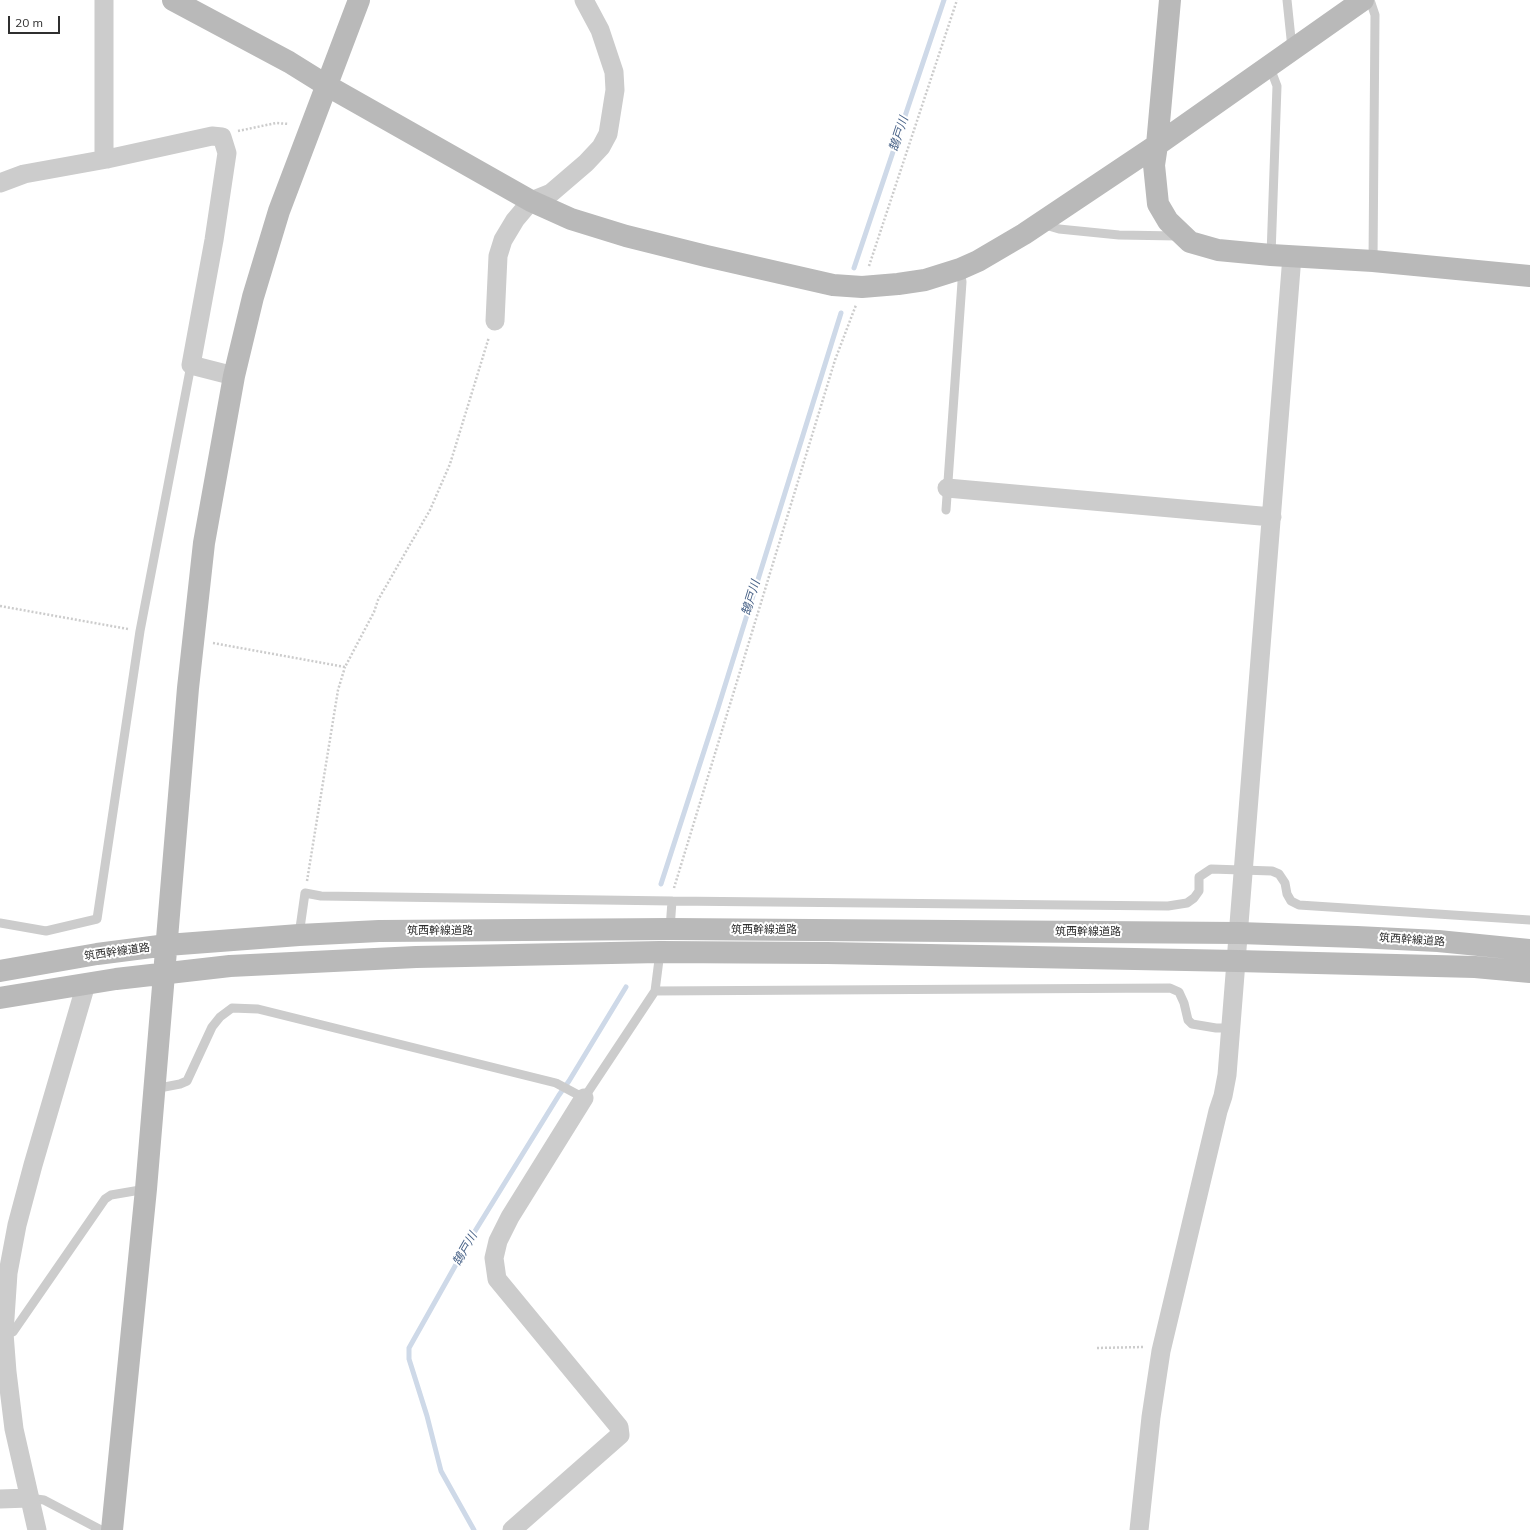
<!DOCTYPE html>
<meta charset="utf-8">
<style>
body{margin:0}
#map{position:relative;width:1530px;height:1530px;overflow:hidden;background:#fff;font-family:Mulish,sans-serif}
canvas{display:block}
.scale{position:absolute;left:8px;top:16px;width:52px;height:18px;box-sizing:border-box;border:2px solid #2f2f2f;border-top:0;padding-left:5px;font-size:12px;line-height:14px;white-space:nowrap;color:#2f2f2f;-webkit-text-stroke:3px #fff;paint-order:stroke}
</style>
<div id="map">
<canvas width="1530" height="1530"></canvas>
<div class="scale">20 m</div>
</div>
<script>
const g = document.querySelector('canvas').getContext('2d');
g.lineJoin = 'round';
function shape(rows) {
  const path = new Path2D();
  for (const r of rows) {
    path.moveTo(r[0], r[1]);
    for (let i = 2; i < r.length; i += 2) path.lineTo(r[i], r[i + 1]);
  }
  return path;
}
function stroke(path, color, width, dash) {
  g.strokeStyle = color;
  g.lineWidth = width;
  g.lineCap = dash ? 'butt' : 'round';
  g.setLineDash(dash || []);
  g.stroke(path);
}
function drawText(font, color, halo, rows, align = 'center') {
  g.font = font + ' Mulish,"Noto Sans JP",sans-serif';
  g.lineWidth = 4;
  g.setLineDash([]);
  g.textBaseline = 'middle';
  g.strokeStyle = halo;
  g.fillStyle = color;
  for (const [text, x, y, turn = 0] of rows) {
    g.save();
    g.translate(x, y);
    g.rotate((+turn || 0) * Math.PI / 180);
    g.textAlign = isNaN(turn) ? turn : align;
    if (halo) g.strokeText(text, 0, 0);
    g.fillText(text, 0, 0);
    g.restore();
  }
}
stroke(shape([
 [854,268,944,0],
 [661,884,718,708,841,313],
 [474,1530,441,1471,427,1416,409,1359,409,1348,472,1236,559,1095,569,1081,626,987]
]), '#ced9e8', 5);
stroke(shape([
 [238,131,276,123,289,124],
 [869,266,957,0],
 [0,606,128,629],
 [213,643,345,667,374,612,378,600,430,510,450,464,489,337],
 [307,881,338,690,345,667],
 [674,888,835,360,856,305],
 [1097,1348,1144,1347]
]), '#ccc', 2.5, [2, 2]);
stroke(shape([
 [1287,0,1292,48],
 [1370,0,1375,15,1373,261],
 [1269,65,1277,86,1271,255],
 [1042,224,1059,229,1119,235,1178,236],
 [946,510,962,282,960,269],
 [0,923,46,931,97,919,140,631,191,365],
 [670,929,672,901],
 [299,935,305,893,321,896,672,901,1168,906,1187,903,1194,898,1199,891,1199,877,1211,869,1272,871,1279,874,1285,883,1287,894,1291,901,1299,905,1530,920],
 [655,991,1170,988,1179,992,1184,1003,1188,1020,1192,1024,1216,1028,1231,1028],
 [154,1089,180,1084,187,1081,212,1027,220,1017,232,1008,258,1009,556,1083,584,1098,655,991,660,952],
 [4,1333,13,1332,105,1199,111,1195,146,1189],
 [29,1498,44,1500,101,1530]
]), '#ccc', 9);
stroke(shape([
 [104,0,104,151,107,159],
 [0,183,24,174,107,159,212,136,222,137,227,153,214,240,191,365,234,376],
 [495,321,498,256,503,240,515,220,531,201,551,193,586,163,601,147,608,134,615,90,614,72,600,30,584,0],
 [947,488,1272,517],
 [0,1499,29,1498],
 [37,1530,14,1429,7,1372,4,1333,8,1273,17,1225,33,1165,86,984],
 [512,1530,620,1435,619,1427,497,1279,494,1258,498,1241,510,1217,584,1098],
 [1139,1530,1151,1417,1161,1351,1218,1111,1223,1096,1227,1075,1292,256]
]), '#ccc', 19);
stroke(shape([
 [173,0,289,62,326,85,531,201,571,219,626,236,706,256,833,285,862,287,898,284,925,280,960,269,978,261,1024,234,1157,145,1363,0],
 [1170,0,1157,145,1154,165,1158,204,1168,221,1190,242,1218,250,1271,255,1373,261,1530,276],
 [0,971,97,954,167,945,299,935,379,931,670,929,1239,933,1357,937,1438,941,1530,950],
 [0,998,116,979,230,966,416,957,660,952,827,953,1237,961,1475,967,1530,972],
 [112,1530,146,1189,188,688,204,543,234,376,253,297,279,211,359,0]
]), '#b9b9b9', 22);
drawText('11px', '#2f2f2f', '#fff', [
 ["筑西幹線道路",764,930],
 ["筑西幹線道路",440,931],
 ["筑西幹線道路",1088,932],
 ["筑西幹線道路",1412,940,4],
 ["筑西幹線道路",117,952,-8]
]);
drawText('italic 12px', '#486287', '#fff', [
 ["鵠戸川",899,134,-72],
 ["鵠戸川",751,598,-73],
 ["鵠戸川",465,1249,-60]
]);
</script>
